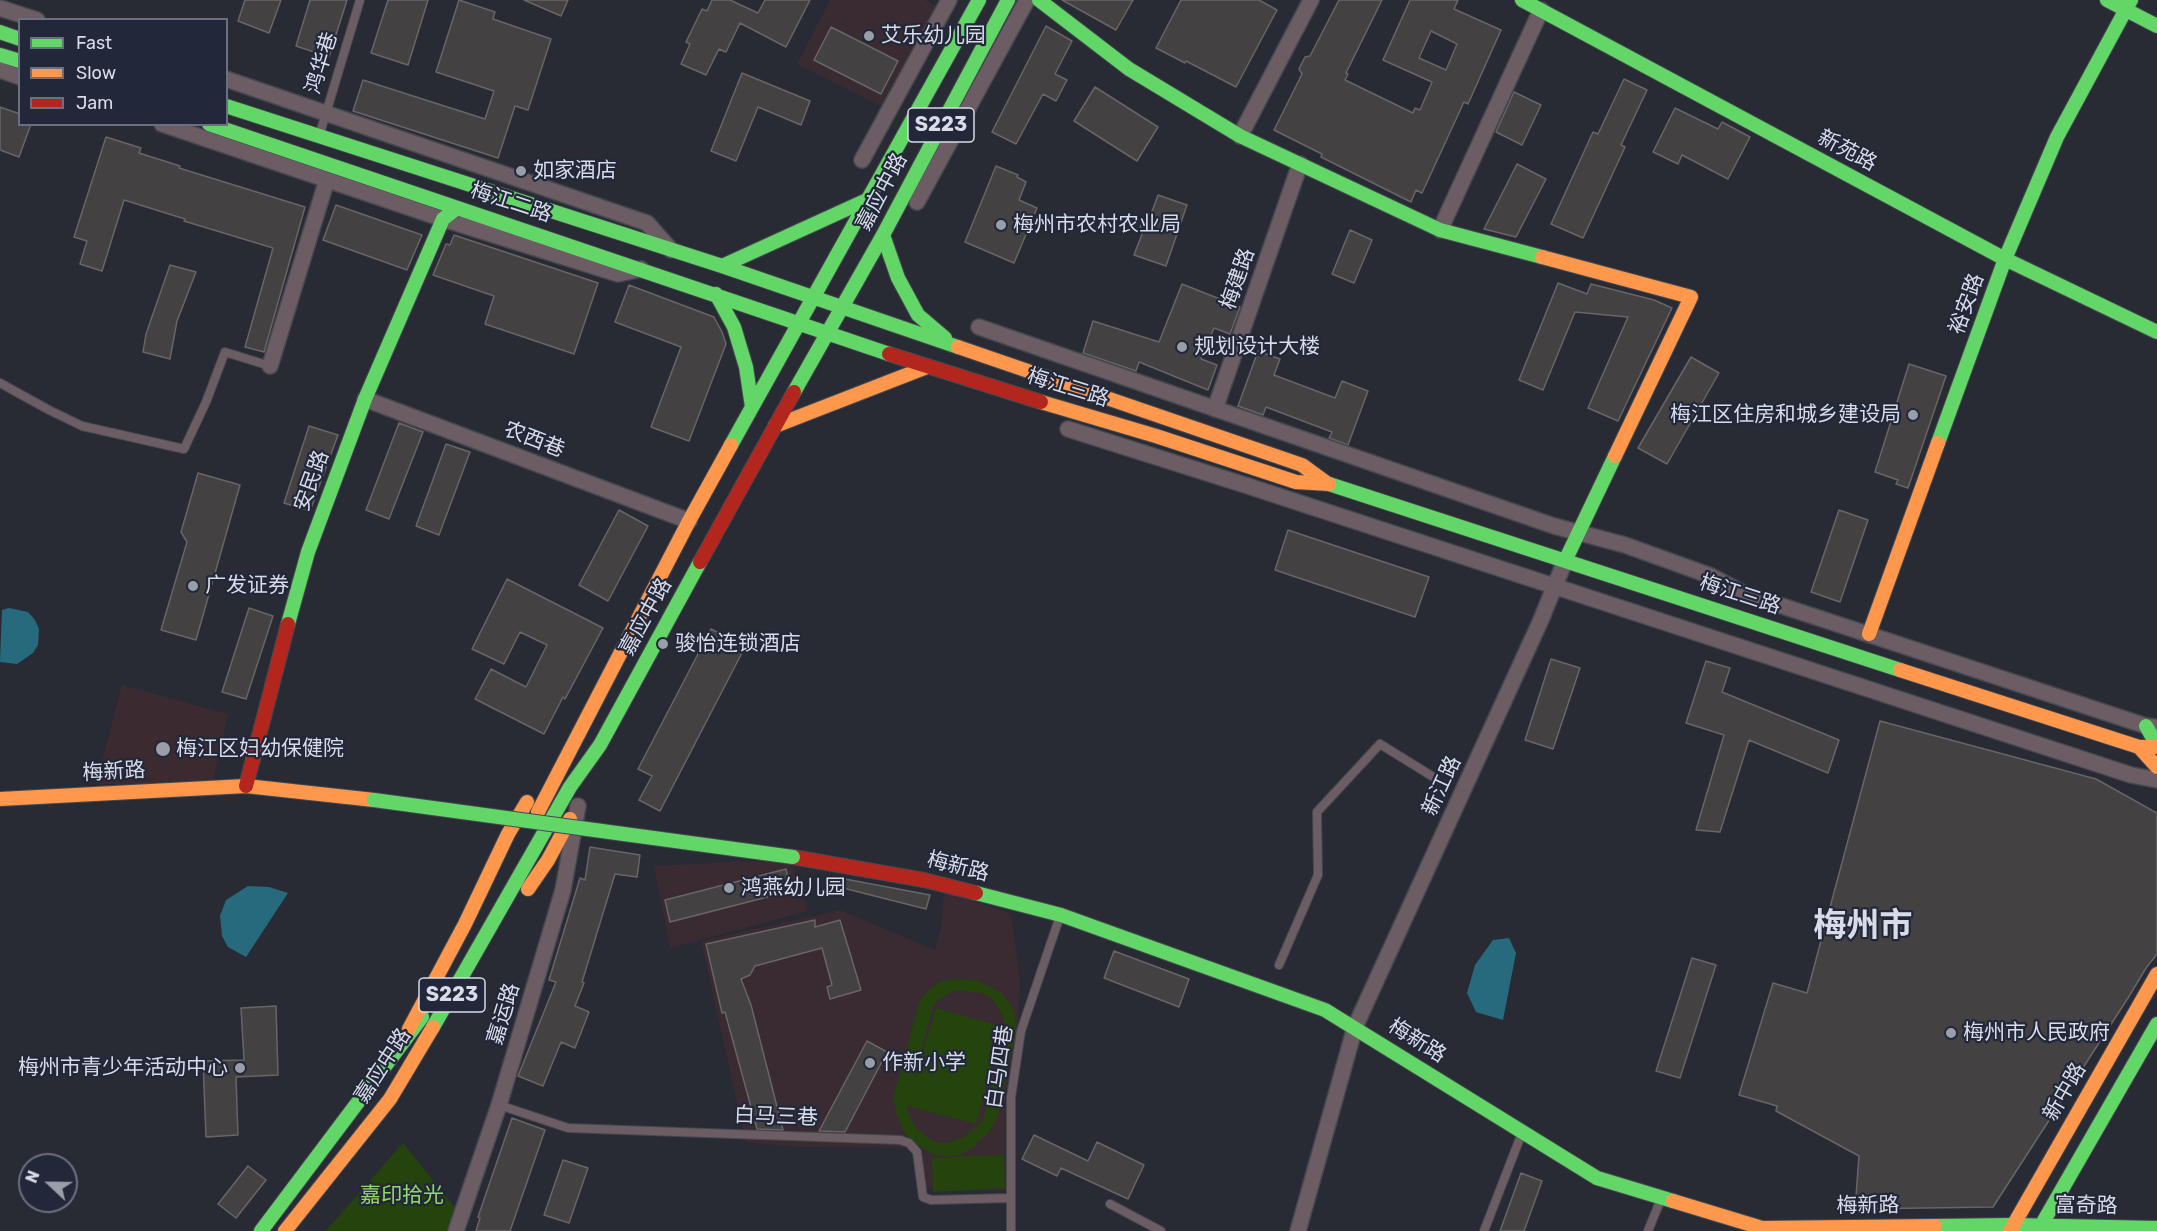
<!DOCTYPE html>
<meta charset="utf-8">
<style>
body{margin:0}
#map{position:relative;width:2157px;height:1231px;overflow:hidden;background:#282b34;font-family:Rubik,sans-serif}
canvas{display:block}
.legend{position:absolute;left:18px;top:18px;width:210px;height:108px;box-sizing:border-box;background:#22283a;border:2px solid #6b7080;margin:0;padding:8px 10px;list-style:none;font-size:18px;color:#d8dce8}
.legend li{display:flex;align-items:center;gap:12px;height:30px}
.legend b{width:30px;border:2px solid #6b7080}
.north{position:absolute;left:18px;top:1153px;width:60px;height:60px;box-sizing:border-box;background:#22283a;border:2px solid #6b7080;border-radius:50%;rotate:292deg;font-size:16px;font-weight:700;line-height:24px;text-align:center;color:#d8dce8}
.north::after{content:'';display:block;margin:auto;width:21px;height:27px;background:#9a9ea9;clip-path:polygon(50% 0,100% 100%,50% 72%,0 100%)}
</style>
<div id="map">
<canvas width="2157" height="1231"></canvas>
<ul class="legend">
<li><b style="height:8px;background:#63d668"></b>Fast</li>
<li><b style="height:8px;background:#ff974d"></b>Slow</li>
<li><b style="height:8px;background:#b3261e"></b>Jam</li>
</ul>
<div class="north">N</div>
</div>
<script>
const g = document.querySelector('canvas').getContext('2d');
g.lineJoin = 'round';
function paint(path, color) {
  g.fillStyle = color;
  g.fill(path, 'evenodd');
}
function shape(rows) {
  const path = new Path2D();
  for (const r of rows) {
    path.moveTo(r[0], r[1]);
    for (let i = 2; i < r.length; i += 2) path.lineTo(r[i], r[i + 1]);
  }
  return path;
}
function stroke(path, color, width, dash) {
  g.strokeStyle = color;
  g.lineWidth = width;
  g.lineCap = dash ? 'butt' : 'round';
  g.setLineDash(dash || []);
  g.stroke(path);
}
function drawText(font, color, halo, rows, align = 'center') {
  g.font = font + ' Rubik,"Noto Sans SC",sans-serif';
  g.lineWidth = 4.5;
  g.setLineDash([]);
  g.textBaseline = 'middle';
  g.strokeStyle = halo;
  g.fillStyle = color;
  for (const [text, x, y, turn = 0] of rows) {
    g.save();
    g.translate(x, y);
    g.rotate((+turn || 0) * Math.PI / 180);
    g.textAlign = isNaN(turn) ? turn : align;
    if (halo) g.strokeText(text, 0, 0);
    g.fillText(text, 0, 0);
    g.restore();
  }
}
paint(shape([
 [830,0,925,0,940,8,889,110,797,64],
 [791,859,808,911,670,948,654,866],
 [944,892,1010,913,1013,927,1020,982,1018,1028,1006,1097,1009,1191,926,1188,920,1148,796,1147,746,1142,701,941,840,910,935,950,941,927]
]), '#3a2a31');
paint(shape([
 [122,685,228,714,212,786,96,784]
]), '#3b2a2f');
paint(shape([
 [954,979,978,981,1000,992,1011,1005,1015,1017,1016,1030,998,1116,990,1131,972,1148,960,1155,950,1156,934,1155,910,1140,905,1133,898,1118,893,1099,920,1000,933,986,940,982],
 [960,990,986,994,992,999,1002,1014,1005,1026,983,1120,965,1137,948,1143,939,1143,931,1140,917,1129,909,1116,907,1106,976,1124,1003,1027,936,1008,914,1081,934,1003,951,992],
 [403,1143,455,1208,450,1231,326,1231],
 [1004,1155,1005,1188,933,1192,932,1158]
]), '#25440d');
paint(shape([
 [9,608,28,612,35,620,39,629,38,645,33,653,17,664,0,662,2,610],
 [248,886,269,887,288,893,246,957,228,947,222,936,220,916,226,900],
 [1509,938,1516,953,1503,1020,1476,1012,1467,993,1475,965,1493,940]
]), '#276a7d');
const building = shape([
 [245,0,281,0,269,33,238,21,245,0],
 [310,0,347,0,329,57,296,46,310,0],
 [388,0,428,0,408,65,371,53,388,0],
 [459,0,495,12,493,19,551,39,528,110,515,106,498,158,353,111,363,80,485,119,494,91,436,72,459,0],
 [524,0,568,0,561,16,524,0],
 [712,0,730,0,758,13,765,0,810,0,786,47,740,23,726,52,719,49,706,75,681,64,690,44,686,42,702,9,707,11,712,0],
 [1062,0,1133,0,1116,30,1062,0],
 [1181,0,1259,0,1277,10,1236,87,1186,61,1185,63,1156,48,1181,0],
 [1339,0,1382,0,1346,73,1348,74,1345,80,1413,113,1415,108,1420,110,1432,82,1383,60,1410,0,1458,0,1454,9,1501,30,1468,104,1464,102,1422,193,1416,190,1411,202,1321,157,1322,154,1274,130,1302,74,1299,69,1305,57,1310,56,1339,0],
 [1431,31,1457,44,1446,70,1419,58,1431,31],
 [1046,26,1072,41,1055,74,1067,80,1056,101,1043,94,1016,144,992,132,1046,26],
 [831,27,898,61,881,94,814,60,831,27],
 [742,73,810,101,801,125,758,107,736,161,711,151,742,73],
 [1624,79,1647,90,1621,145,1625,147,1583,238,1551,224,1593,132,1598,134,1624,79],
 [1095,87,1158,127,1137,161,1074,121,1095,87],
 [1514,92,1541,105,1522,145,1496,132,1514,92],
 [0,107,20,114,20,124,31,124,19,157,0,150,0,107],
 [1675,108,1718,129,1722,122,1750,137,1728,179,1682,155,1678,164,1653,152,1675,108],
 [106,137,141,148,139,153,180,166,179,168,305,207,264,352,245,347,273,248,184,221,185,219,124,200,102,271,80,264,87,241,74,237,106,137],
 [1517,164,1546,179,1516,237,1484,229,1517,164],
 [996,166,1018,175,1017,177,1026,182,1019,200,1037,208,1014,263,965,242,996,166],
 [1158,195,1187,205,1166,266,1134,255,1144,229,1140,228,1145,215,1150,217,1158,195],
 [336,205,422,235,407,270,323,240,336,205],
 [1350,230,1372,240,1354,283,1332,274,1350,230],
 [454,235,598,283,574,354,485,324,494,296,433,275,446,244,450,245,454,235],
 [170,265,196,272,177,321,170,359,143,352,146,334,170,265],
 [1558,283,1587,294,1591,284,1654,300,1672,308,1618,421,1588,408,1628,317,1575,312,1543,390,1519,380,1558,283],
 [1182,284,1240,307,1230,334,1214,328,1201,359,1217,365,1208,390,1139,362,1136,371,1083,353,1093,321,1159,342,1182,284],
 [629,285,714,317,722,332,726,344,689,441,651,427,681,347,615,322,629,285],
 [1258,351,1280,359,1274,375,1335,398,1342,381,1368,391,1348,445,1329,438,1332,432,1266,407,1263,415,1238,406,1258,351],
 [1691,357,1719,373,1667,464,1638,448,1691,357],
 [1909,364,1946,376,1908,488,1896,484,1898,480,1875,472,1909,364],
 [399,423,423,432,389,519,366,510,399,423],
 [309,426,338,435,310,511,284,503,309,426],
 [446,444,470,452,439,535,416,526,446,444],
 [198,473,240,485,196,640,161,630,187,542,181,532,198,473],
 [619,510,648,526,608,601,579,585,619,510],
 [1839,510,1868,520,1840,602,1811,592,1839,510],
 [1288,530,1429,577,1415,617,1275,570,1288,530],
 [507,579,603,628,565,699,563,697,544,734,475,699,491,669,526,687,547,645,520,632,504,664,472,649,507,579],
 [249,608,273,616,246,699,222,692,249,608],
 [711,629,745,647,660,811,639,800,652,776,638,769,711,629],
 [1551,659,1580,668,1553,749,1525,740,1551,659],
 [1706,661,1730,668,1722,692,1839,740,1828,773,1749,740,1720,832,1696,830,1724,735,1686,723,1706,661],
 [1880,721,2096,779,2157,813,2157,954,2146,968,2128,998,1993,1207,1855,1209,1859,1156,1776,1111,1777,1106,1739,1095,1773,983,1807,993,1880,721],
 [590,847,640,855,637,877,615,874,582,982,584,983,575,1006,589,1012,575,1048,561,1042,543,1086,518,1076,556,982,549,980,580,878,585,880,590,847],
 [786,869,791,891,670,922,665,900,786,869],
 [845,879,930,895,926,909,843,888,845,879],
 [815,920,815,927,840,920,861,990,830,999,827,987,832,985,822,948,755,966,750,975,741,979,751,1005,783,1130,757,1129,725,1012,722,1013,706,944,815,920],
 [1114,951,1189,979,1179,1007,1104,978,1114,951],
 [1692,958,1716,965,1680,1078,1656,1071,1692,958],
 [276,1006,278,1075,236,1077,238,1135,206,1137,203,1061,244,1060,241,1008,276,1006],
 [867,1041,887,1052,845,1132,819,1131,867,1041],
 [512,1118,545,1130,510,1231,476,1231,480,1218,478,1217,512,1118],
 [1034,1135,1088,1161,1097,1142,1144,1165,1128,1199,1061,1168,1057,1176,1022,1159,1034,1135],
 [563,1160,588,1168,569,1223,544,1215,563,1160],
 [248,1166,266,1180,236,1218,218,1204,248,1166],
 [1521,1173,1542,1181,1524,1231,1500,1231,1521,1173]
]);
paint(building, '#444143');
stroke(building, '#696567', 1.5);
const lane = shape([
 [320,133,360,0],
 [0,383,49,410,82,426,184,449,206,402,225,352,270,366],
 [1279,965,1318,875,1317,812,1380,744,1435,778],
 [499,1105,568,1128,900,1140,909,1143,917,1152,923,1197,931,1200,1011,1198],
 [1110,1204,1161,1231],
 [1011,1231,1011,1097,1021,1031,1060,916],
 [1484,1231,1522,1133],
 [1648,1231,1661,1199]
]);
const street = shape([
 [0,8,37,20],
 [0,70,20,77],
 [226,79,647,223,671,250],
 [162,124,443,219,618,274,641,269],
 [1240,136,1311,0],
 [862,160,949,0],
 [917,202,1027,0],
 [1440,230,1541,10],
 [979,327,1554,526,1625,545,1711,576,1743,593,2146,726,2154,727],
 [270,366,325,186],
 [365,399,689,521],
 [1215,409,1300,164],
 [1068,429,1248,486,2131,775,2157,780],
 [456,1231,499,1105,563,890,578,806],
 [1298,1231,1355,1027,1540,622,1565,561]
]);
const fast = shape([
 [1039,0,1129,69,1240,136,1440,230,1542,257],
 [1522,0,2005,259,2157,332],
 [2107,0,2157,26],
 [0,32,20,39],
 [0,55,20,61],
 [226,106,722,266,958,347],
 [209,124,889,354],
 [883,235,898,278,918,315,945,338],
 [722,266,869,199],
 [716,294,734,327,746,367,752,407],
 [794,392,883,235,1008,0],
 [1938,443,2005,259,2057,137,2131,0],
 [731,445,979,0],
 [1329,484,1900,670],
 [1565,561,1615,456],
 [288,624,308,552,365,399,443,219,457,208],
 [2146,726,2157,745],
 [976,893,1061,915,1325,1010,1597,1178,1673,1201],
 [433,1027,570,787,600,745,700,562],
 [1935,1226,2013,1225,2157,1228],
 [261,1231,422,1017],
 [2038,1231,2157,1024]
]);
const slow = shape([
 [1542,257,1691,297,1615,456],
 [958,347,1302,465,1328,484],
 [1041,402,1156,436,1296,482,1329,484],
 [775,426,927,367],
 [1869,634,1938,443],
 [1900,670,2139,747,2157,747],
 [2139,747,2157,767],
 [0,799,246,786,374,800],
 [538,812,689,521,731,445],
 [528,889,548,860,570,819],
 [409,1029,465,924,508,834,527,802],
 [1673,1201,1762,1228,1935,1226],
 [285,1231,390,1099,433,1027],
 [2010,1231,2157,974]
]);
const jam = shape([
 [889,354,1041,402],
 [700,562,794,392],
 [246,786,288,624],
 [793,857,924,880,976,893]
]);
stroke(lane, '#454850', 10);
stroke(street, '#454850', 18);
stroke(fast, '#454850', 16);
stroke(slow, '#454850', 16);
stroke(jam, '#454850', 16);
stroke(lane, '#6c5d64', 8);
stroke(street, '#6c5d64', 15);
stroke(fast, '#63d668', 14);
stroke(slow, '#ff974d', 14);
stroke(jam, '#b3261e', 14);
const fastBridge = shape([
 [374,800,793,857]
]);
stroke(fastBridge, '#454850', 16, []);
stroke(fastBridge, '#63d668', 14);
for (const [x, y, r, color] of [
 [869,36,6,"#9a9ea9"],
 [521,171,6,"#9a9ea9"],
 [1001,225,6,"#9a9ea9"],
 [1182,347,6,"#9a9ea9"],
 [1913,415,6,"#9a9ea9"],
 [193,586,6,"#9a9ea9"],
 [663,644,6,"#9a9ea9"],
 [163,749,8,"#9a9ea9"],
 [729,888,6,"#9a9ea9"],
 [1951,1033,6,"#9a9ea9"],
 [870,1063,6,"#9a9ea9"],
 [240,1068,6,"#9a9ea9"]
]) {
  const dot = new Path2D();
  dot.arc(x, y, r, 0, 2 * Math.PI);
  g.fillStyle = color;
  g.fill(dot);
  stroke(dot, '#22283a', 2);
}
for (const [x, y, w] of [
 [941,125,66],
 [452,995,66]
]) {
  const box = new Path2D();
  box.roundRect(x - w / 2, y - 17, w, 34, 4.5);
  g.fillStyle = '#22283a';
  g.fill(box);
  stroke(box, '#d8dce8', 1.5);
}
drawText('bold 20px', '#d8dce8', null, [
 ["S223",941,125],
 ["S223",452,995]
]);
drawText('21px', '#d8dce8', '#22283a', [
 ["艾乐幼儿园",881,36],
 ["如家酒店",533,171],
 ["梅州市农村农业局",1013,225],
 ["规划设计大楼",1194,347],
 ["梅江区住房和城乡建设局",1901,415,"right"],
 ["广发证券",205,586],
 ["骏怡连锁酒店",675,644],
 ["梅江区妇幼保健院",176,749],
 ["鸿燕幼儿园",741,888],
 ["梅州市人民政府",1963,1033],
 ["作新小学",882,1063],
 ["梅州市青少年活动中心",228,1068,"right"]
], 'left');
drawText('21px', '#d8dce8', '#22283a', [
 ["鸿华巷",322,63,-73],
 ["新苑路",1847,151,28],
 ["嘉应中路",882,192,-62],
 ["梅江二路",511,203,18],
 ["梅建路",1238,279,-71],
 ["裕安路",1967,304,-70],
 ["梅江三路",1068,388,17],
 ["农西巷",534,440,21],
 ["安民路",312,481,-70],
 ["梅江三路",1740,595,18],
 ["嘉应中路",646,617,-61],
 ["梅新路",114,772,-3],
 ["新江路",1442,786,-65],
 ["梅新路",958,867,14],
 ["嘉运路",504,1014,-73],
 ["梅新路",1417,1041,32],
 ["嘉应中路",383,1066,-57],
 ["白马四巷",1000,1067,-82],
 ["新中路",2065,1092,-60],
 ["白马三巷",776,1117,2],
 ["梅新路",1868,1206,-1],
 ["富奇路",2086,1206,1]
]);
drawText('21px', '#94d86a', '#22283a', [
 ["嘉印拾光",402,1196]
]);
drawText('bold 33px', '#d8dce8', '#22283a', [
 ["梅州市",1863,926]
]);
</script>
